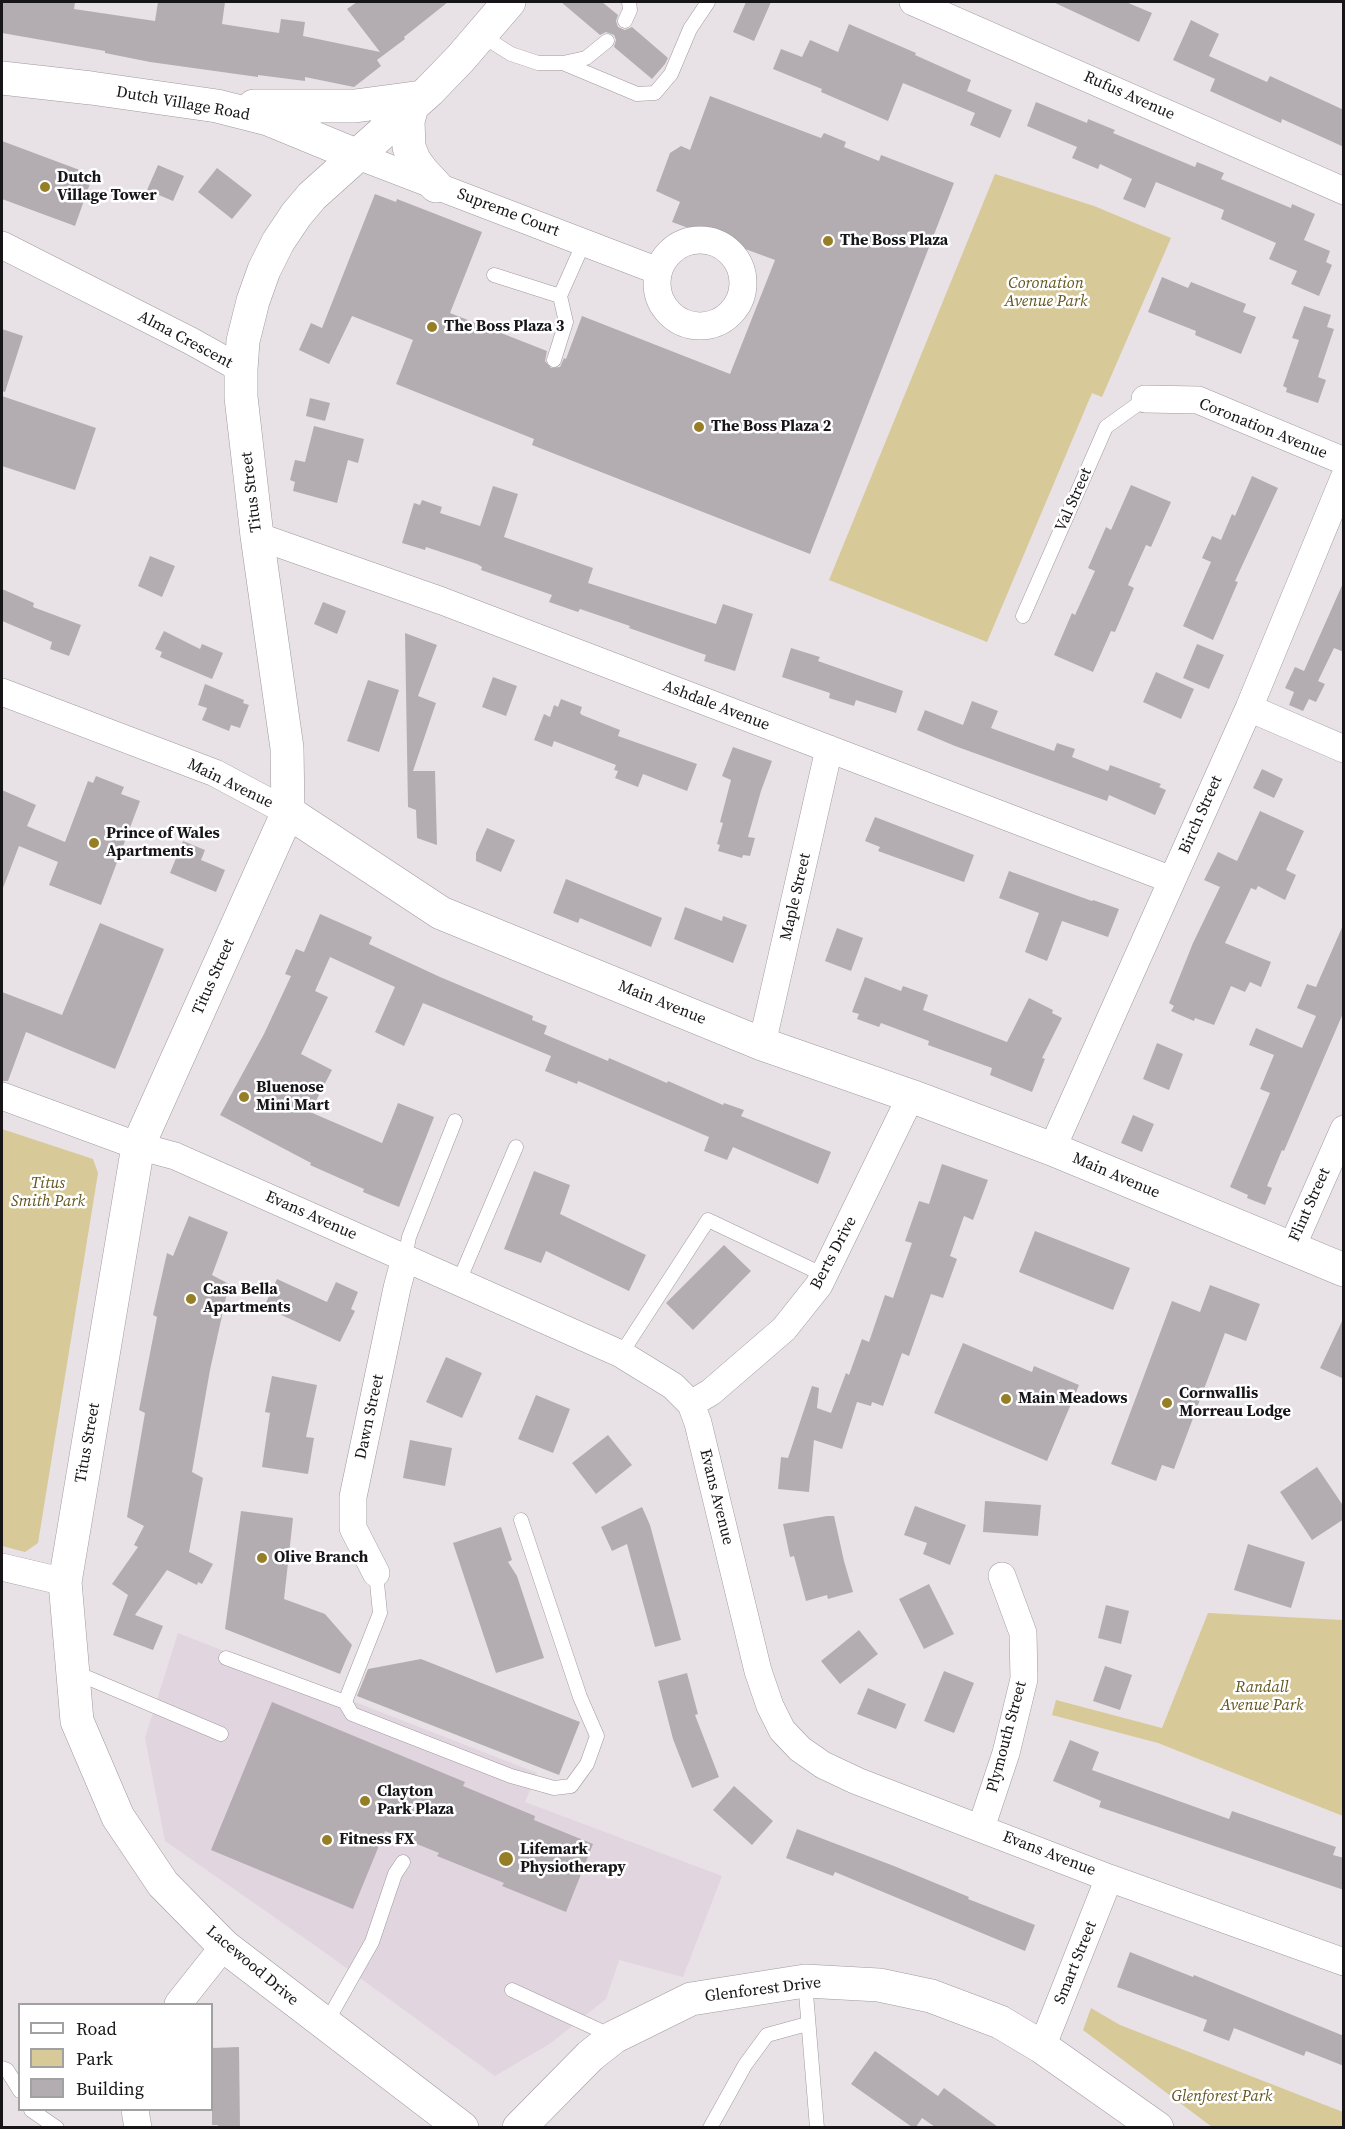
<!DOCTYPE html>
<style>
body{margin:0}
#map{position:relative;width:1345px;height:2129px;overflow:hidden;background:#e8e2e7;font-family:"Source Serif 4",serif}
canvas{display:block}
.frame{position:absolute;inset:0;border:3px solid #171517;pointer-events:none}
.legend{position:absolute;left:18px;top:2003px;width:195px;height:108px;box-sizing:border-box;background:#fff;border:2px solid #a2a1a2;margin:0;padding:8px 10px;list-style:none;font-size:18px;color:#171517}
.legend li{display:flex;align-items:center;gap:12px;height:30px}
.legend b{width:30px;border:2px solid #a2a1a2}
</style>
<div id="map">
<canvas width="1345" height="2129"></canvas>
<div class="frame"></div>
<ul class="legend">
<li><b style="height:8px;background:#fff"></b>Road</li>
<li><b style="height:16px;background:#d7c998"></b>Park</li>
<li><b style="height:16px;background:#b3adb2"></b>Building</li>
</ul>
</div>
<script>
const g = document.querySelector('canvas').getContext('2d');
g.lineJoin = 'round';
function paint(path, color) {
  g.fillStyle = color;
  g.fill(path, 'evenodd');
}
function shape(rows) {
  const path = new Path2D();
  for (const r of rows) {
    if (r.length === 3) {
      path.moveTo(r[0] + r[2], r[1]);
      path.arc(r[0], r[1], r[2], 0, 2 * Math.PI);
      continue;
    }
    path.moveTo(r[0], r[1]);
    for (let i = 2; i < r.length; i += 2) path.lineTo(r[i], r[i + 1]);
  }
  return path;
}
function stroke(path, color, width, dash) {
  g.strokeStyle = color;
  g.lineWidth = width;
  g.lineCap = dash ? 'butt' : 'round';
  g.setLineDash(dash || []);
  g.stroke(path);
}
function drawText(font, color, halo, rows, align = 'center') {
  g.font = font + ' "Source Serif 4",serif';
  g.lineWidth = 5;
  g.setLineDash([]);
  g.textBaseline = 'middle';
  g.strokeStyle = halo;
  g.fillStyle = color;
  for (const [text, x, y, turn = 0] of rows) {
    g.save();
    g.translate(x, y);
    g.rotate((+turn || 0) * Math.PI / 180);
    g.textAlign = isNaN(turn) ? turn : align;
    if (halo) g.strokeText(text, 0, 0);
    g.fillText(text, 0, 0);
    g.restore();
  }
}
paint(shape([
 [178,1633,537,1773,525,1802,722,1876,683,1977,619,1960,606,1999,551,2043,495,2076,320,1949,165,1841,145,1738]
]), '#e1d5df');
paint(shape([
 [995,174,1094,206,1171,238,1102,397,1092,393,987,642,829,580],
 [2,1129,93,1159,98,1173,38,1543,25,1552,2,1546],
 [1208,1613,1343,1620,1343,1816,1158,1743,1052,1715,1056,1700,1162,1728],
 [1091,2008,1120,2025,1343,2112,1343,2127,1212,2127,1083,2030]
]), '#d7c998');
paint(shape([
 [2,2,75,2,74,9,155,21,158,2,225,2,222,24,279,33,281,19,305,22,303,36,380,52,347,9,357,2,448,2,404,37,405,39,377,60,381,66,354,87,305,77,305,81,258,75,258,77,150,62,105,53,105,51,2,33],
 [561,2,602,2,618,15,616,21,618,27,625,30,632,27,668,58,665,64,652,79,614,47,616,40,614,35,606,32,600,35],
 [746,2,771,2,754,41,733,32],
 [1053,2,1126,2,1152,13,1139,42],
 [1191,20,1219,34,1209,56,1267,82,1270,76,1344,110,1344,147,1282,119,1281,123,1210,91,1215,79,1173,60],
 [849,24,916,53,915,55,971,80,967,91,1012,110,1000,138,970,125,975,113,903,83,888,121,821,92,822,89,773,69,781,49,802,57,810,40,838,52],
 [710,96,821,138,824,133,846,142,844,147,879,161,881,155,954,183,810,554,532,445,534,439,396,384,413,340,352,316,329,364,299,350,311,323,322,328,375,194,396,202,397,199,482,232,450,313,547,351,545,361,551,368,560,367,564,358,566,359,582,316,730,374,775,260,672,222,680,202,656,191,670,153,681,146,690,150],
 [1036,102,1087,123,1088,119,1115,130,1113,133,1195,167,1197,162,1224,173,1221,179,1291,208,1292,204,1315,214,1304,240,1330,251,1326,262,1332,265,1319,296,1291,284,1297,271,1269,259,1276,243,1221,219,1224,210,1156,182,1145,208,1123,199,1132,179,1100,164,1098,169,1072,158,1077,147,1027,126],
 [2,141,93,175,75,226,2,199],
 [158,165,184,176,173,201,147,190],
 [217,168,252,195,232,219,198,192],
 [1162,277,1188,288,1191,282,1246,304,1243,312,1256,317,1241,354,1195,335,1196,331,1148,312],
 [1304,306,1331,315,1327,327,1334,329,1318,377,1326,380,1318,403,1286,392,1287,388,1283,386,1299,340,1292,338],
 [2,329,23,336,5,392,2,391],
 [2,396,96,428,75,490,2,466],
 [310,398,330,403,325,421,306,416],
 [314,426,364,439,358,463,348,460,337,503,293,491,295,482,290,480,295,460,305,462],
 [1252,476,1278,488,1235,581,1238,582,1213,640,1183,626,1211,562,1202,558,1212,536,1221,540,1232,514,1235,516],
 [1131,485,1171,502,1151,547,1146,545,1128,585,1134,588,1115,632,1111,631,1093,672,1054,655,1072,613,1075,615,1095,571,1088,568,1106,527,1111,530],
 [493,486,518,494,504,537,593,568,588,583,716,624,723,604,753,614,735,671,704,661,706,655,629,628,630,626,580,609,578,612,549,602,552,595,481,570,482,567,477,564,426,547,425,550,402,543,414,503,420,505,422,500,442,507,440,513,480,526],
 [150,556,175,566,162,597,138,586],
 [1344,581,1344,652,1334,648,1318,681,1325,684,1316,702,1309,699,1303,711,1289,705,1294,692,1285,688,1295,667,1304,671],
 [2,589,34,603,33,607,81,625,69,656,50,649,52,642,2,621],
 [323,602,346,611,337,634,314,624],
 [164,631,200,649,202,644,223,653,212,679,160,657,162,652,155,649],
 [405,633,437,645,418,696,436,703,413,771,435,771,437,845,417,838,416,810,408,807],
 [1197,644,1224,655,1209,689,1183,678],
 [791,648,820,657,818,661,903,691,896,713,856,700,854,706,829,698,830,693,782,677],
 [1156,672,1194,689,1181,719,1143,702],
 [493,677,517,686,506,716,482,707],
 [368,680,399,690,379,752,347,741],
 [205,684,244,700,243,703,249,705,240,728,231,725,229,731,202,720,207,708,198,705],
 [561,699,582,707,580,713,582,715,620,730,618,736,697,764,687,791,643,774,638,787,615,778,618,771,614,770,616,765,554,741,552,747,534,740,544,714,550,717,554,705,558,707],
 [972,701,998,711,991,728,1054,751,1057,743,1075,749,1072,757,1108,771,1110,765,1161,784,1159,787,1166,790,1155,815,1109,795,1107,801,955,746,917,730,925,710,963,725],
 [733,747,772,761,761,791,748,837,755,838,750,856,743,855,742,858,718,851,720,845,717,844,723,823,720,822,731,780,722,776],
 [1262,769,1283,779,1274,798,1253,788],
 [96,776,124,787,121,794,140,801,101,905,49,885,58,862,19,846,3,888,2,888,2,790,36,805,27,826,65,842,88,781,93,783],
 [1260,811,1304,831,1286,870,1296,875,1285,900,1258,886,1256,890,1251,888,1225,943,1271,962,1261,987,1250,982,1245,992,1231,986,1214,1025,1195,1018,1194,1021,1171,1011,1174,1006,1169,1003,1193,943,1220,887,1204,880,1218,852,1237,861],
 [875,817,974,855,964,882,878,851,880,847,865,841],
 [487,828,515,840,501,872,476,861,476,853],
 [183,841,205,850,201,860,225,870,216,892,170,873],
 [1009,871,1092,901,1093,900,1119,909,1108,937,1062,921,1047,961,1025,952,1039,913,999,898],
 [566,879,662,918,651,947,580,918,578,923,553,913],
 [685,907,722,921,723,916,747,925,733,963,674,939],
 [320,914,372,937,369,944,440,977,533,1016,532,1020,547,1026,544,1034,608,1061,609,1058,667,1083,668,1081,723,1105,724,1103,744,1110,741,1116,831,1152,818,1184,733,1147,727,1160,704,1151,709,1137,578,1081,577,1084,545,1071,551,1056,423,1003,404,1046,375,1032,395,987,330,957,315,991,328,997,301,1054,332,1070,310,1112,382,1143,398,1103,434,1117,399,1207,363,1192,364,1189,310,1165,311,1163,220,1115,264,1034,291,976,285,974,296,949,304,952],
 [100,923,164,949,115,1069,26,1032,8,1081,2,1081,2,992,62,1015],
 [1344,923,1344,1011,1284,1151,1282,1150,1267,1186,1272,1188,1265,1205,1247,1198,1248,1195,1230,1187,1270,1093,1260,1089,1274,1055,1249,1045,1256,1028,1302,1048,1316,1016,1297,1008,1307,984,1316,987],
 [837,928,863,938,851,971,825,961],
 [865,977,901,991,903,986,928,995,923,1010,1007,1042,1029,998,1053,1010,1052,1013,1062,1018,1042,1058,1045,1059,1032,1092,990,1075,992,1068,928,1045,929,1041,881,1023,879,1027,857,1019,859,1014,852,1012],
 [1157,1043,1183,1054,1169,1090,1143,1079],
 [1133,1115,1154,1124,1142,1152,1121,1143],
 [942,1164,988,1180,973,1220,964,1216,950,1256,957,1259,943,1298,931,1294,909,1356,902,1353,883,1406,872,1402,871,1406,857,1402,842,1449,814,1440,809,1492,778,1489,781,1457,788,1458,812,1386,819,1388,817,1408,831,1413,846,1373,849,1375,862,1339,869,1342,885,1295,893,1298,912,1243,905,1241,919,1201,929,1204],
 [534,1171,570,1185,560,1214,646,1255,629,1291,546,1251,541,1263,504,1249],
 [189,1216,228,1232,212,1275,229,1284,210,1370,192,1472,203,1478,189,1552,213,1564,202,1584,198,1582,197,1585,167,1570,135,1615,163,1626,153,1650,113,1635,128,1595,112,1584,138,1547,134,1545,144,1526,127,1517,145,1413,139,1410,157,1317,153,1315,167,1253,173,1256],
 [1035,1231,1130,1268,1113,1310,1019,1272],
 [724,1245,751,1271,693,1330,666,1303],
 [277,1279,327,1302,336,1282,358,1292,351,1309,355,1311,340,1342,264,1307],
 [1210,1285,1260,1304,1246,1341,1225,1333,1174,1469,1162,1465,1156,1481,1111,1464,1172,1301,1200,1312],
 [1344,1317,1344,1379,1320,1368],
 [963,1343,1032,1372,1034,1366,1079,1385,1047,1461,934,1413],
 [446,1357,482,1373,462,1418,426,1402],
 [272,1376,317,1385,306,1437,314,1438,308,1474,262,1467,270,1413,265,1412],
 [536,1395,570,1409,553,1453,518,1439],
 [608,1435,632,1465,596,1494,572,1463],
 [410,1440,452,1448,445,1486,403,1478],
 [1317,1467,1344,1507,1344,1519,1312,1540,1280,1492],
 [985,1501,1041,1505,1038,1536,983,1532],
 [915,1506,966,1525,950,1565,923,1554,927,1543,904,1535],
 [642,1507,650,1525,681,1640,655,1647,627,1544,612,1551,601,1527],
 [241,1511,293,1518,284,1599,325,1614,352,1645,340,1674,225,1629],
 [827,1516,834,1516,844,1561,853,1592,828,1599,827,1595,806,1601,794,1556,790,1557,783,1524],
 [501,1527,512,1560,508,1562,517,1576,544,1658,496,1673,453,1543],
 [1248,1544,1305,1562,1291,1608,1234,1590],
 [929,1584,954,1634,924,1649,899,1599],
 [1106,1605,1129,1611,1121,1644,1098,1638],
 [859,1630,878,1654,840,1684,821,1661],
 [421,1659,580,1722,559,1775,357,1696,368,1669],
 [1105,1666,1132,1675,1120,1710,1093,1701],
 [944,1671,974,1683,954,1733,924,1721],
 [687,1673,698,1714,695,1715,719,1777,692,1788,673,1739,658,1681],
 [868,1688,906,1704,896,1729,857,1714],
 [272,1702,465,1782,463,1786,535,1816,534,1820,593,1844,566,1912,502,1886,504,1883,437,1856,439,1853,385,1831,353,1909,211,1850],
 [1070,1740,1099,1752,1092,1770,1229,1819,1232,1811,1336,1847,1333,1855,1344,1858,1344,1890,1099,1807,1101,1801,1053,1781],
 [734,1786,773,1821,752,1845,713,1810],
 [797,1829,894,1866,969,1897,968,1899,1035,1925,1025,1951,835,1872,833,1876,786,1858],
 [1130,1952,1193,1977,1194,1975,1344,2036,1344,2066,1306,2051,1304,2056,1234,2028,1229,2041,1203,2031,1207,2020,1117,1987],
 [239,2047,240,2127,218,2127,218,2125,212,2125,212,2048],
 [875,2051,938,2096,944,2088,998,2127,935,2127,922,2118,916,2127,912,2127,851,2084]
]), '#b3adb2');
const service = shape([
 [625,21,630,10,629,2],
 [481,35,511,54,538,63,563,63,586,58,607,41],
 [563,63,637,94,655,93,671,74,690,29,708,2],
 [494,275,560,296],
 [554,360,566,322,560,296,584,242],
 [1023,616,1106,427,1145,399],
 [405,1258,409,1237,455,1121],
 [459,1281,516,1147],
 [621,1354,708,1220,824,1275],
 [376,1573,380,1613,345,1702,352,1714,511,1776,554,1788,571,1786,587,1764,597,1736,580,1697,521,1520],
 [226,1658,345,1702],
 [74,1672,221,1734],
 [805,1981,817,2128],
 [512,1990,612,2036],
 [325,2025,372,1942,395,1874,403,1862],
 [2,2068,7,2070,20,2091],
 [31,2110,57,2128],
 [710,2128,745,2065,767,2035,807,2024]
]);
const minor = shape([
 [913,2,1344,191],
 [358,156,658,271],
 [700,283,43],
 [2,245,191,341,241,369],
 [1145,399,1198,400,1344,461],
 [257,536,442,601,1172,880],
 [2,692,215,773,288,812],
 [1249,708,1344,749],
 [762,1044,829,749],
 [2,1096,138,1146,175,1156,621,1354,673,1386,691,1404,698,1423,758,1671,770,1706,782,1730,800,1749,823,1765,857,1781,1109,1878,1344,1962],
 [1052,1149,1249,708,1344,478],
 [1291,1249,1344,1129],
 [691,1404,711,1392,784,1329,819,1285,911,1096],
 [2,1567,65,1582],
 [376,1573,353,1528,353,1497,397,1288,405,1258],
 [981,1828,1006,1753,1024,1679,1023,1633,1002,1576],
 [178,2004,224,1946],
 [1042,2047,1109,1878],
 [135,2110,138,2128]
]);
const tertiary = shape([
 [288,812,441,913,762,1044,911,1096,1052,1149,1344,1270],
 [519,2128,590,2056,614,2037,691,1999,805,1981,879,1985,931,1996,1000,2022,1042,2047,1157,2128]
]);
const secondary = shape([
 [2,78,91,88,217,106,268,119,358,156],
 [254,106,355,106,422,97],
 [412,107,408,121,409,147,414,160,422,171,436,186],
 [462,2128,224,1946,163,1884,118,1817,77,1721,65,1582,138,1146,288,812,287,748,257,536,241,397,241,369,243,341,253,301,264,270,278,242,296,215,312,196,429,91,460,59,509,2]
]);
stroke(service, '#9f999e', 15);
stroke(minor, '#9f999e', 28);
stroke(tertiary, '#9f999e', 34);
stroke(secondary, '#9f999e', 34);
stroke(service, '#fff', 14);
stroke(minor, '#fff', 27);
stroke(tertiary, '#fff', 33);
stroke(secondary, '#fff', 33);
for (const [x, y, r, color] of [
 [45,187,6,"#957e25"],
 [828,241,6,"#957e25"],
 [432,327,6,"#957e25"],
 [699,427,6,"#957e25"],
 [94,843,6,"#957e25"],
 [244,1097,6,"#957e25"],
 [191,1299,6,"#957e25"],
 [1006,1399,6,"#957e25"],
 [1167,1403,6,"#957e25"],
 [262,1558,6,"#957e25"],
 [365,1801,6,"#957e25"],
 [327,1840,6,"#957e25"],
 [506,1859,8,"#957e25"]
]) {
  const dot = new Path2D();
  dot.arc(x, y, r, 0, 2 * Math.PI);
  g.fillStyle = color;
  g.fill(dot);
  stroke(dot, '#fff', 2);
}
drawText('16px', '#171517', '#fff', [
 ["Rufus Avenue",1129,96,24],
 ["Dutch Village Road",183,104,10],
 ["Supreme Court",508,213,21],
 ["Alma Crescent",185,340,28],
 ["Coronation Avenue",1263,429,22],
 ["Titus Street",252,492,-97],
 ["Val Street",1074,500,-66],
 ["Ashdale Avenue",716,706,21],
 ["Main Avenue",230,784,26],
 ["Birch Street",1201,815,-66],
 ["Maple Street",796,897,-77],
 ["Titus Street",214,977,-66],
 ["Main Avenue",662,1003,22],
 ["Main Avenue",1116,1176,23],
 ["Flint Street",1310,1205,-66],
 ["Evans Avenue",311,1216,24],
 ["Berts Drive",834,1253,-62],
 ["Dawn Street",370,1417,-78],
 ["Titus Street",88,1443,-80],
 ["Evans Avenue",716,1497,76],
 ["Plymouth Street",1007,1737,-75],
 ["Evans Avenue",1049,1854,21],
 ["Smart Street",1076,1963,-68],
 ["Lacewood Drive",252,1966,40],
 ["Glenforest Drive",763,1990,-7]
]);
drawText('bold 16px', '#171517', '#fff', [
 ["Dutch",57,178],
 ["Village Tower",57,196],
 ["The Boss Plaza",840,241],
 ["The Boss Plaza 3",444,327],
 ["The Boss Plaza 2",711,427],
 ["Prince of Wales",106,834],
 ["Apartments",106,852],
 ["Bluenose",256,1088],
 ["Mini Mart",256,1106],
 ["Casa Bella",203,1290],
 ["Apartments",203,1308],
 ["Cornwallis",1179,1394],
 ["Morreau Lodge",1179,1412],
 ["Main Meadows",1018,1399],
 ["Olive Branch",274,1558],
 ["Clayton",377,1792],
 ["Park Plaza",377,1810],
 ["Fitness FX",339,1840],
 ["Lifemark",520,1850],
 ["Physiotherapy",520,1868]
], 'left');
drawText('italic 16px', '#63551e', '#fff', [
 ["Coronation",1046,284],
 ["Avenue Park",1046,302],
 ["Titus",48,1184],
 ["Smith Park",48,1202],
 ["Randall",1262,1688],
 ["Avenue Park",1262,1706],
 ["Glenforest Park",1222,2097]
]);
</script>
